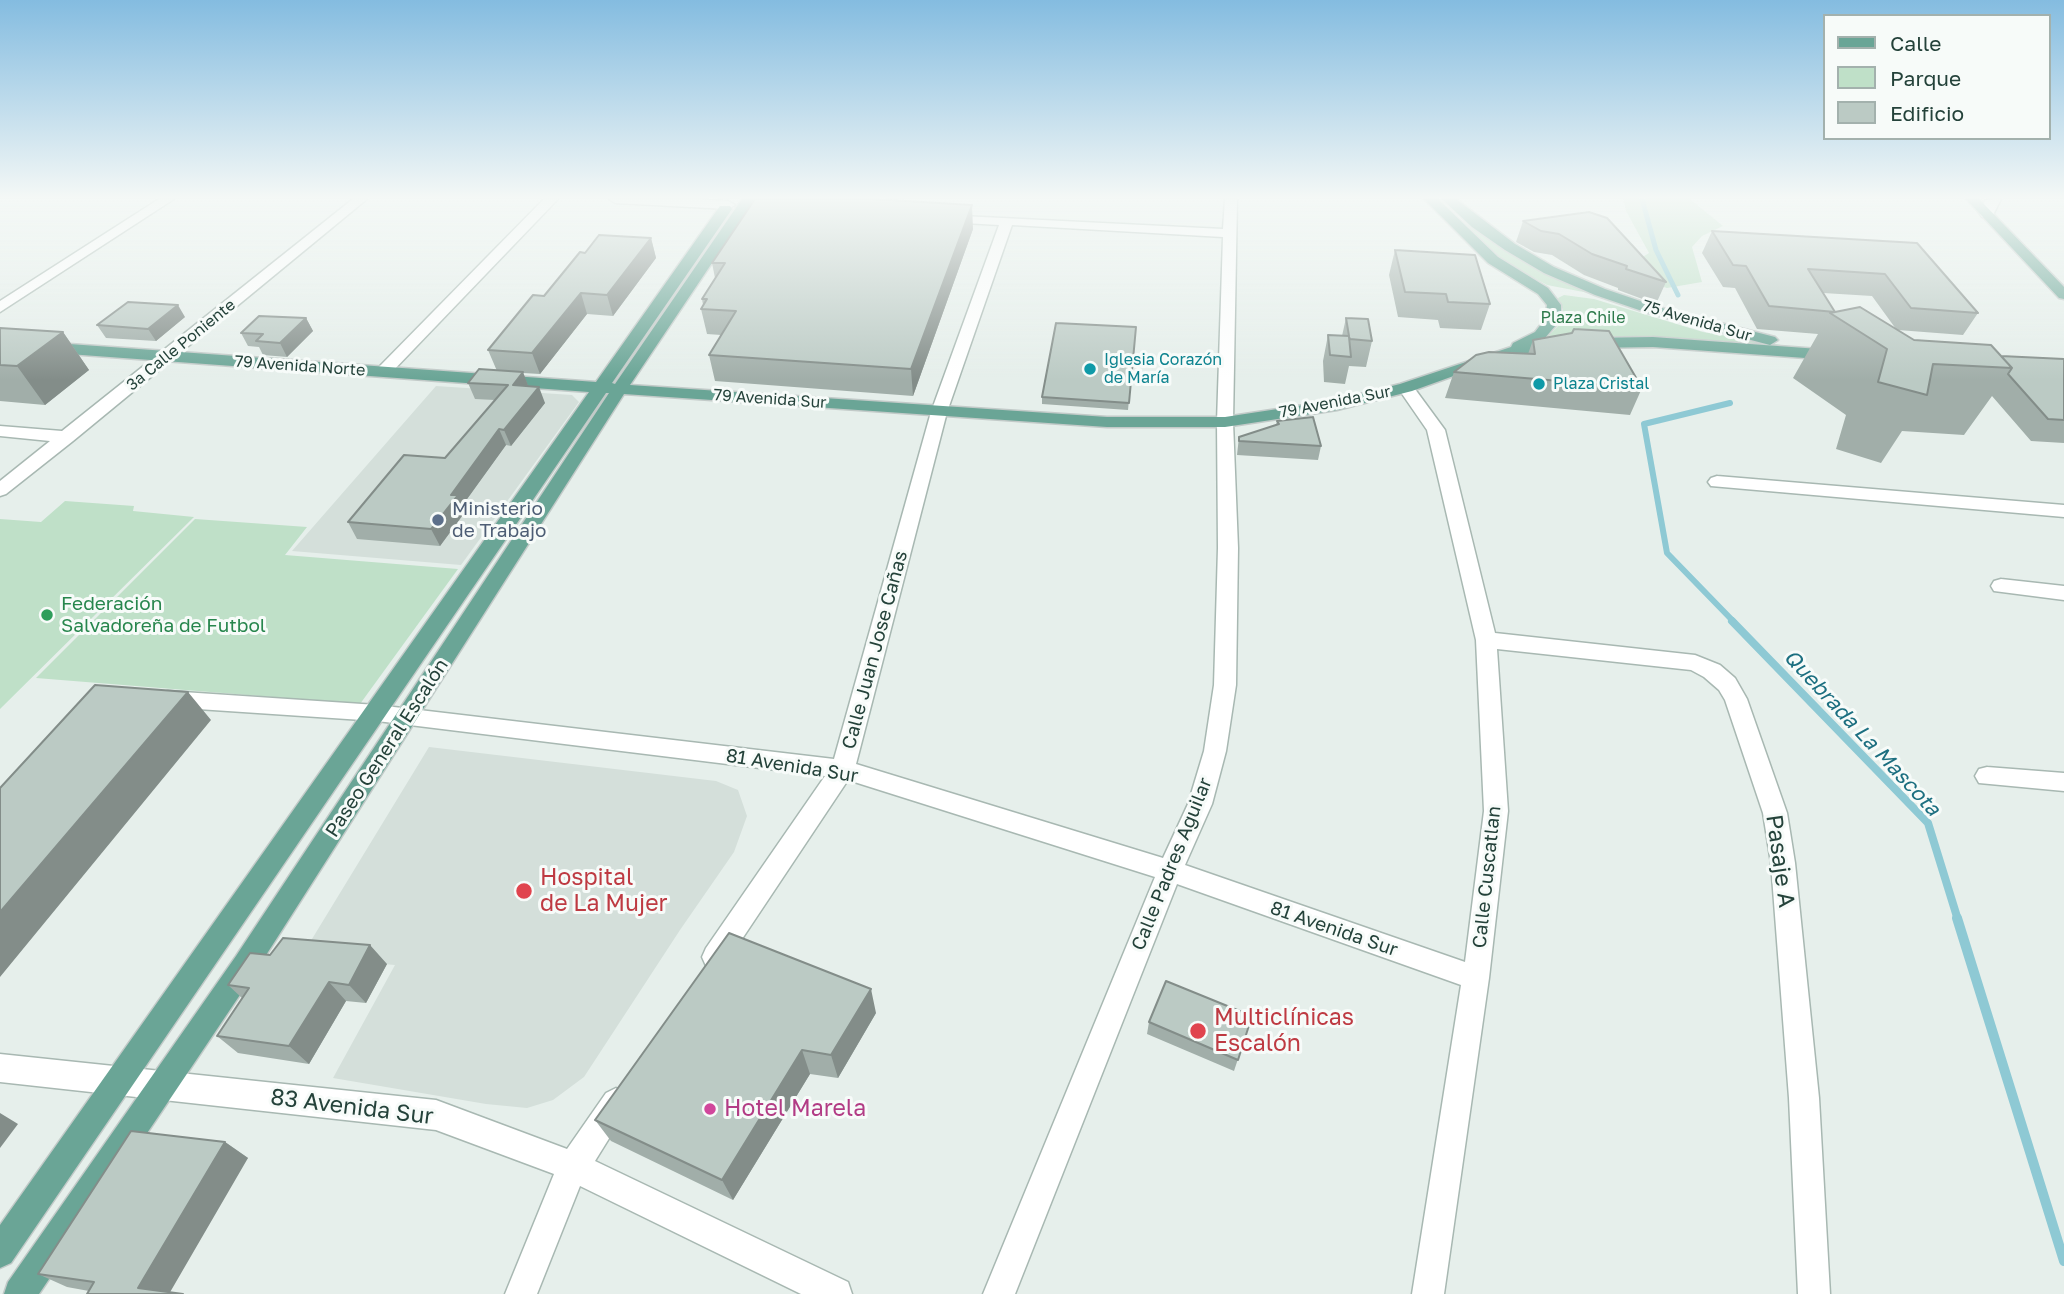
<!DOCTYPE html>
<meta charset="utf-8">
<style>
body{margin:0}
#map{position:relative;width:2064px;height:1294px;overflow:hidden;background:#e6efeb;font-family:"Golos Text",sans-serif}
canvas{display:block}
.legend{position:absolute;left:1823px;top:14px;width:228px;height:126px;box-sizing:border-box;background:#f7fbf9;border:2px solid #a3b1ad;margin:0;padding:9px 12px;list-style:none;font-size:21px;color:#24423a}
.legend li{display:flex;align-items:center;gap:14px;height:35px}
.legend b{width:35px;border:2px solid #a3b1ad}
</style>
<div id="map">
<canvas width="2064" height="1294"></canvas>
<ul class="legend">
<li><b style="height:9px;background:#6aa596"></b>Calle</li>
<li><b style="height:19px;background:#bfe0c8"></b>Parque</li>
<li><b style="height:19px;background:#bbcac4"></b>Edificio</li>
</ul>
</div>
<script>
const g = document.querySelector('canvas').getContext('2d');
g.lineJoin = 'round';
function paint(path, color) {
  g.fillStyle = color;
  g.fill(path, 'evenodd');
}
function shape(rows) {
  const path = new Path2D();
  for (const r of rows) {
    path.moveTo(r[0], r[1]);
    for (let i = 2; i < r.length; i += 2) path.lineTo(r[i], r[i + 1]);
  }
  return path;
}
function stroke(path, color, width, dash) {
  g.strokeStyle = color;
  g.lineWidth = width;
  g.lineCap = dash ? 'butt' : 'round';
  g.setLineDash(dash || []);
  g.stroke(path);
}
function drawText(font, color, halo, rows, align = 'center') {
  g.font = font + ' "Golos Text",sans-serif';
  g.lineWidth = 6;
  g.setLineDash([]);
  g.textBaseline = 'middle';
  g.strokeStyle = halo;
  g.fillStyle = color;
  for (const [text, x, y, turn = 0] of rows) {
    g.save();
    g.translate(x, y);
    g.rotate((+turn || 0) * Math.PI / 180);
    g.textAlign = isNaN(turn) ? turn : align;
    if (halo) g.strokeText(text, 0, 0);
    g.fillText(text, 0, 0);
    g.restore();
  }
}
paint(shape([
 [436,386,572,395,579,402,461,565,292,551],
 [429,747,716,781,738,790,747,816,734,852,680,930,584,1077,553,1100,527,1108,486,1104,333,1078,395,965,301,957]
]), '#d4dfda');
paint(shape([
 [1623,199,1690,199,1723,226,1702,236,1692,247,1702,282,1667,288,1651,283,1636,261,1649,253,1626,211],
 [1452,214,1518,258,1599,295,1547,285,1513,267,1490,252],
 [1564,295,1594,299,1703,332,1799,348,1543,341,1560,324,1563,310,1558,298],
 [65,501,134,506,133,511,194,517,0,709,0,519,41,522],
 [195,519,307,527,285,555,458,569,360,704,36,678]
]), '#bfe0c8');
stroke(shape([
 [1642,199,1656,250,1678,295]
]), '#8ec9d4', 5);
stroke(shape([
 [1730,403,1644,424,1667,553,1734,622]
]), '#8ec9d4', 6);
stroke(shape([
 [1732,621,1928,823,1958,920]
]), '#8ec9d4', 8);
stroke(shape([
 [1957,918,2064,1261]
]), '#8ec9d4', 10);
const minor = shape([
 [159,199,174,199,0,312,0,301,159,199],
 [353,199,367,199,73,441,6,494,0,496,0,481,50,441,0,436,0,426,62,431,353,199],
 [544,199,558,199,389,375,377,375,375,372,377,369,544,199],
 [609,199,693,199,728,201,735,205,728,209,615,203,609,199],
 [1225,199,1237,199,1233,422,1238,548,1236,685,1226,751,1212,804,1185,865,1465,962,1484,811,1476,640,1427,430,1398,388,1406,383,1412,385,1445,430,1495,633,1695,655,1720,665,1735,678,1747,699,1787,813,1795,863,1819,1098,1830,1294,1798,1294,1789,1098,1771,863,1763,813,1725,700,1719,690,1704,677,1691,670,1497,649,1508,811,1489,978,1444,1294,1412,1294,1461,985,1177,884,1015,1294,983,1294,1155,877,848,780,724,966,715,969,706,966,702,957,706,948,825,776,377,721,168,707,160,705,157,699,160,693,168,691,377,705,834,759,931,412,999,225,947,222,940,218,942,215,1223,229,1225,199],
 [1012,225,1223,237,1217,422,1218,548,1214,685,1204,751,1188,804,1163,858,856,764,947,412,1012,225],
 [2001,199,1992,217,1982,217,1980,214,1985,200,2001,199],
 [1717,476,2064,505,2064,517,1711,486,1708,482,1711,478,1717,476],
 [2001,579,2064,586,2064,600,1994,591,1991,586,1994,581,2001,579],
 [1987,767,2064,773,2064,791,1979,783,1975,776,1979,769,1987,767],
 [0,1054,436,1100,567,1149,606,1093,616,1088,626,1093,631,1103,595,1161,848,1282,852,1294,801,1294,580,1186,537,1294,505,1294,554,1174,436,1130,0,1082,0,1054]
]);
const major = shape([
 [742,199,755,199,630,385,1107,417,1225,417,1337,400,1400,384,1511,347,1513,343,1535,332,1545,319,1547,305,1538,294,1488,263,1424,199,1438,199,1498,257,1548,288,1561,305,1561,319,1545,338,1533,344,1557,341,1565,346,1557,351,1506,357,1412,391,1337,410,1225,427,1107,427,624,394,254,974,39,1294,4,1294,8,1282,236,956,609,393,606,393,11,1263,0,1268,0,1225,589,392,0,349,0,339,596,382,720,206,730,206,732,209,612,383,615,384,742,199],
 [1442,199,1456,199,1515,244,1554,267,1605,289,1658,307,1775,337,1778,340,1770,345,1648,313,1595,295,1544,273,1505,250,1472,227,1442,199],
 [1966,199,1979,199,2064,287,2064,299,2059,298,1966,199],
 [1653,337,1833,350,1841,355,1833,360,1653,347,1589,348,1581,343,1589,338,1653,337]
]);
stroke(minor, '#a8b8b2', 3);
stroke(major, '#c2cac8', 3);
paint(minor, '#fff');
paint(major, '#6aa596');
paint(shape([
 [1589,212,1666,282,1656,304,1618,290,1618,288,1584,275,1552,255,1534,252,1516,242,1523,221],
 [973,229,913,396,715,381,709,355,721,335,707,334,701,309,703,305,702,299,715,278,712,263],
 [1712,231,1917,243,1978,313,1963,335,1898,330,1914,340,2001,356,2064,359,2064,443,2031,441,1992,396,1964,435,1902,431,1881,463,1836,449,1846,415,1793,378,1818,334,1757,329,1735,288,1723,287,1702,253],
 [1823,293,1872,296,1896,329,1835,312],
 [651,238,656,258,613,316,587,314,540,374,523,373,528,386,545,403,511,446,506,445,462,506,465,512,440,546,357,539,348,522,445,458,495,400,475,399,468,383,497,371,488,350,544,296,585,253],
 [1395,250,1490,304,1481,330,1440,328,1438,320,1398,317,1389,275],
 [185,317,156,341,106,338,97,325],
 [306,318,313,331,287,357,263,355,259,347,248,346,241,333],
 [1346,318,1372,341,1366,367,1349,366,1345,384,1324,382,1323,361,1328,335,1342,336],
 [1136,327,1128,410,1042,404,1042,397],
 [0,328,63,332,89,370,45,405,0,401],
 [1533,340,1642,388,1630,415,1445,398,1454,372,1528,354],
 [1277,421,1321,446,1318,460,1237,455,1239,437,1276,425],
 [270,955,387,964,366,1003,346,1001,309,1064,238,1053,217,1036,242,998,228,985],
 [876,1013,838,1078,810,1074,733,1200,611,1141,595,1120],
 [1252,1016,1234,1071,1147,1034,1149,1022],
 [225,1142,248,1158,89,1291,67,1287,38,1274]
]), '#a1aea9');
paint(shape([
 [972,205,973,229,913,396,911,369],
 [651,238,656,258,613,316,607,295],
 [581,293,587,314,540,374,532,353],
 [178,305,185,317,156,341,148,329],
 [306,318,313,331,287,357,280,343],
 [63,332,89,370,45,405,17,366],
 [523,372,529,388,513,385],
 [539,387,545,403,511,446,504,430],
 [499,429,506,445,462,506,465,512,440,546,431,529,451,495],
 [188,692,211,720,0,977,0,912],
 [370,945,387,964,366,1003,349,985],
 [329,982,346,1001,309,1064,289,1046],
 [871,989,876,1013,838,1078,831,1055],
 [802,1050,810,1074,733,1200,722,1180],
 [0,1113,18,1124,0,1148],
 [225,1142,248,1158,169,1294,138,1288]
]), '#838d89');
const building = shape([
 [755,199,872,199,972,205,911,369,709,355,736,311,701,309,707,299,702,299,725,263,712,263,755,199],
 [1589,212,1607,218,1666,282,1626,269,1627,266,1592,254,1559,234,1541,231,1523,221,1589,212],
 [1712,231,1917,243,1978,313,1911,308,1885,274,1808,269,1835,312,1769,306,1746,266,1733,265,1712,231],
 [599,235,651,238,607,295,581,293,532,353,488,350,533,295,544,296,580,252,585,253,599,235],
 [1395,250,1475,255,1490,304,1448,302,1446,294,1405,292,1395,250],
 [128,302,178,305,148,329,97,325,128,302],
 [1860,307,1914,340,1991,345,2012,368,1933,364,1927,395,1878,382,1887,349,1830,313,1860,307],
 [259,316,306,318,280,343,256,341,263,334,241,333,259,316],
 [1346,318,1368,319,1372,341,1350,339,1349,337,1351,357,1330,355,1328,335,1349,336,1346,318],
 [1056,323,1136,327,1129,403,1042,397,1056,323],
 [0,328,63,332,17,366,0,365,0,328],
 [1574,329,1609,331,1642,388,1454,372,1476,355,1489,352,1535,354,1533,340,1572,333,1574,329],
 [2001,356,2064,359,2064,420,2048,419,2008,374,2012,368,2001,356],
 [479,369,523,372,513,385,539,387,504,430,499,429,451,495,458,495,431,529,348,522,404,455,445,458,508,385,468,383,479,369],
 [1313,417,1321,446,1239,441,1239,437,1279,424,1277,421,1313,417],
 [95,685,188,692,0,912,0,788,95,685],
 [729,933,871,989,831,1055,802,1050,722,1180,595,1120,729,933],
 [283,938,370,945,349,985,329,982,289,1046,217,1036,249,988,228,985,250,953,270,955,283,938],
 [1166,981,1252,1016,1238,1060,1149,1022,1166,981],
 [131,1131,225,1142,138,1288,183,1294,87,1294,94,1282,38,1274,131,1131]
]);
paint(building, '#bbcac4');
stroke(building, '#838d89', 2);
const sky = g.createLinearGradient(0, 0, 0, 380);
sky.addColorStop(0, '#84bce0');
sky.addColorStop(0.52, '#f4f8f6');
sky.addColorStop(1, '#f4f8f600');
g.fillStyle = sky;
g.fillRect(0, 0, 2064, 380);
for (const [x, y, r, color] of [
 [1090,369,7,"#0f9aa8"],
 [1539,384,7,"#0f9aa8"],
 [438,520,7,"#5c6f8a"],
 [47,615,7,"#2e9e5b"],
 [524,891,9,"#e0444e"],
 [1198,1031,9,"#e0444e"],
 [710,1109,7,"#d1479c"]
]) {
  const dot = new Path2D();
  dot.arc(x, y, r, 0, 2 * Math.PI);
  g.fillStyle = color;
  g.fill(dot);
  stroke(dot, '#f7fbf9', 2.5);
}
drawText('16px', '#2d7a4b', '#f7fbf9', [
 ["Plaza Chile",1583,318]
]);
drawText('16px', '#24423a', '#f7fbf9', [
 ["75 Avenida Sur",1697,321,16],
 ["3a Calle Poniente",181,345,-39],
 ["79 Avenida Norte",300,366,4],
 ["79 Avenida Sur",770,399,4],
 ["79 Avenida Sur",1335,402,-11]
]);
drawText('16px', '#0d838f', '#f7fbf9', [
 ["Iglesia Corazón",1104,360],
 ["de María",1104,378],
 ["Plaza Cristal",1553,384]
], 'left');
drawText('19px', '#4e5e75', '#f7fbf9', [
 ["Ministerio",452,509],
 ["de Trabajo",452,531]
], 'left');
drawText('19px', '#27864d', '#f7fbf9', [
 ["Federación",61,604],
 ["Salvadoreña de Futbol",61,626]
], 'left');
drawText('19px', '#24423a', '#f7fbf9', [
 ["Calle Juan Jose Cañas",875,650,-75],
 ["Paseo General Escalón",387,748,-57],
 ["81 Avenida Sur",792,766,9],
 ["Calle Padres Aguilar",1172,864,-68],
 ["Calle Cuscatlan",1487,877,-84],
 ["81 Avenida Sur",1334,929,19]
]);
drawText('italic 21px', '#1c6f80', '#f7fbf9', [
 ["Quebrada La Mascota",1862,733,47]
]);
drawText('23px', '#24423a', '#f7fbf9', [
 ["Pasaje A",1780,861,82],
 ["83 Avenida Sur",352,1107,7]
]);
drawText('23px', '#be3a42', '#f7fbf9', [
 ["Hospital",540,878],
 ["de La Mujer",540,904],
 ["Multiclínicas",1214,1018],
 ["Escalón",1214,1044]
], 'left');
drawText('23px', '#b23c85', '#f7fbf9', [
 ["Hotel Marela",724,1109]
], 'left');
</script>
